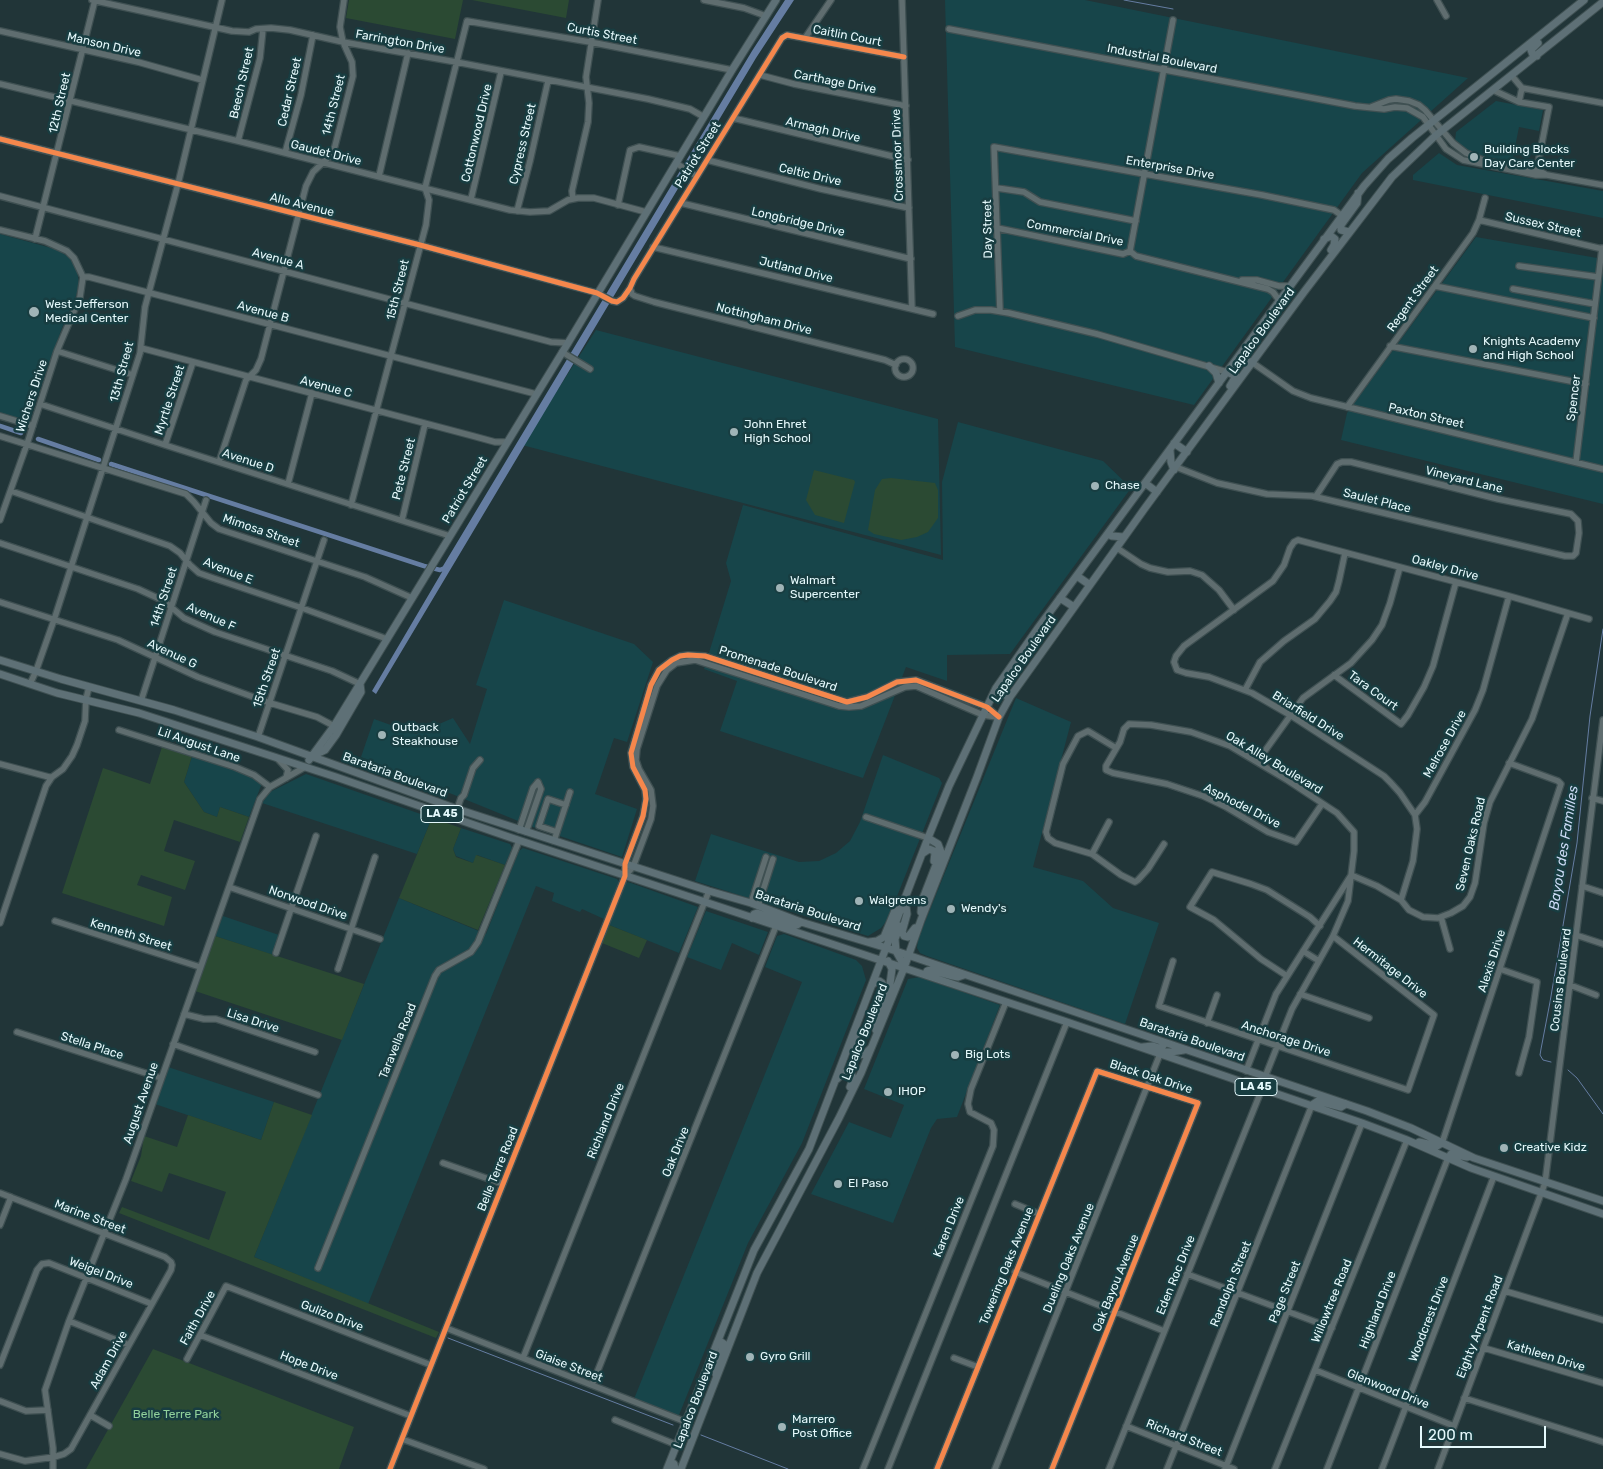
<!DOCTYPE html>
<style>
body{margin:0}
#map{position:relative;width:1603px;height:1469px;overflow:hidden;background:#213538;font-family:Rubik,sans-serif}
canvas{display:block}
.scale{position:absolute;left:1420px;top:1426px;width:126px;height:22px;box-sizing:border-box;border:2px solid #e5f9fc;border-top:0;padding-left:6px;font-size:15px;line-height:18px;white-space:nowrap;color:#e5f9fc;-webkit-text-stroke:4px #183d41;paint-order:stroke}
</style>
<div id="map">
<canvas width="1603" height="1469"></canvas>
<div class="scale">200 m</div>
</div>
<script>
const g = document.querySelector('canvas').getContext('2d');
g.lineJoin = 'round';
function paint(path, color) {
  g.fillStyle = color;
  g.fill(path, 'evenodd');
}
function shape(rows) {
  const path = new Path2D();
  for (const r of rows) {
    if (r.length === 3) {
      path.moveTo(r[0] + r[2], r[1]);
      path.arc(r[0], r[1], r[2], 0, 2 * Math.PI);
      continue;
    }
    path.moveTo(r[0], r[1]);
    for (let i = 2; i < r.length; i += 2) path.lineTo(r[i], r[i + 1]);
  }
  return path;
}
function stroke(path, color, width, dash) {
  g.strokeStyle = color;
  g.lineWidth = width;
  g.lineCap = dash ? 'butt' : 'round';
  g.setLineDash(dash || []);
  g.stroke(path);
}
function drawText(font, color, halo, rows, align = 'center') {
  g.font = font + ' Rubik,sans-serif';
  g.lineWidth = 5;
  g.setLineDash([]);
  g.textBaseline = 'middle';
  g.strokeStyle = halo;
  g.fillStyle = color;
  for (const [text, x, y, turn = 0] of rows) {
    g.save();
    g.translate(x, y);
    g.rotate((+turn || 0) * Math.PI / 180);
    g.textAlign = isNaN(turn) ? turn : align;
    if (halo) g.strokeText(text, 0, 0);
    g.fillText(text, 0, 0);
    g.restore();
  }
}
paint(shape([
 [945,0,1085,0,1468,78,1362,173,1194,405,955,347],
 [1496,101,1543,110,1539,131,1519,127,1512,162,1474,154,1455,141,1456,132],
 [1439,153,1457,165,1603,191,1603,218,1413,180,1413,175],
 [0,234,55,249,69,257,77,270,79,284,76,296,62,328,29,420,27,422,0,413],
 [1476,237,1603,259,1603,504,1341,440,1347,413],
 [596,330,938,419,941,555,522,445],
 [958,422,1103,461,1131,488,1010,654,947,655,947,681,906,667,863,778,720,731,737,681,704,669,731,581,726,563,743,505,943,560,942,482],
 [504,600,634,644,653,662,627,742,614,738,595,794,637,809,622,857,533,827,361,757,374,719,416,734,453,718,470,744,487,689,476,685],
 [1016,698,1071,722,1033,867,1083,881,1113,908,1159,923,1125,1024,927,956,920,953,917,948,918,939],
 [883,755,939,778,942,783,888,919,881,928,868,936,695,881,711,834,799,862,819,861,836,853,850,841,860,822],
 [192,756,224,765,250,776,262,783,249,817,220,807,217,817,204,812,184,782],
 [306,774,432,818,417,854,262,803,270,792],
 [461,828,510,844,512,848,505,865,477,855,473,863,456,856,453,849],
 [523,848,617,879,619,882,604,919,582,909,580,912,552,901,554,893,536,886,368,1304,254,1257,399,898,486,934,519,851],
 [628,882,698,907,679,953,609,925,626,883],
 [706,911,768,932,759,955,732,943,721,970,687,957],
 [223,916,279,935,273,955,215,936],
 [784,934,856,960,862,966,866,980,802,1143,748,1243,679,1415,677,1415,634,1399,802,982,765,967,777,936],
 [920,977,1000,1005,957,1117,937,1119,931,1128,893,1223,811,1194,849,1122,891,1138,904,1105,864,1089,908,979],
 [168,1067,274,1102,261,1140,155,1104]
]), '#17454a');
paint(shape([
 [349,0,463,0,455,39,346,18],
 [472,0,569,0,566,18],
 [814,470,854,480,855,482,844,523,815,515,806,500],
 [891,478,935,483,938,490,938,518,928,532,917,537,901,540,874,534,868,530,875,490,882,479],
 [162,747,192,756,184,782,204,812,217,817,220,807,249,817,240,842,174,820,164,851,195,861,185,890,141,875,137,885,172,897,164,926,62,893,103,768,150,784],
 [432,818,461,828,453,849,456,857,473,863,476,855,505,865,478,930,399,898],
 [609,925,647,940,639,958,602,943],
 [215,936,364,984,342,1040,195,991],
 [274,1102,312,1115,254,1257,439,1332,436,1338,119,1213,122,1207,209,1240,226,1192,169,1173,162,1192,131,1181,141,1156,144,1136,177,1147,188,1115,261,1140],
 [153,1349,354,1427,339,1469,86,1469]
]), '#2b4a33');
paint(shape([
 [785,0,794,0,756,58,376,694,372,691,442,572,443,566,752,51]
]), '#657da2');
stroke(shape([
 [1124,0,1173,9],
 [1551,1062,1543,1060,1540,1055,1541,1049,1550,1002,1577,843,1590,716,1603,629],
 [1568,1070,1577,1078,1603,1114],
 [448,1338,673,1425],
 [701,1435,788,1469]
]), '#657da2', 1);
stroke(shape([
 [0,426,21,433],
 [38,439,99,460],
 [111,464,424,566,440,570,447,567]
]), '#657da2', 4.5);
const minor = shape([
 [92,0,232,31,249,32,256,29,271,28,290,30,343,42,456,62,648,99,690,109,704,117],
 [704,0,744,8,766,16],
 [902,0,912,309],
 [1437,0,1446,16],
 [949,29,1355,106,1384,109,1395,107,1407,108,1423,117,1446,149,1463,160,1536,175,1547,175,1603,185],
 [0,31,138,62,202,80],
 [805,38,831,0],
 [760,75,794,84,906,106],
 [1512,76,1522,88],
 [0,84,238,141,510,210,530,212,549,211,568,200,578,198,594,198,646,212],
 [1493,90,1519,102,1549,107,1536,173],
 [1519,102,1522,88,1603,103],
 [1371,107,1389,100,1396,99,1409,101,1419,105,1425,110,1453,143,1466,153,1485,161,1537,170,1545,174],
 [733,118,908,160],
 [0,139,420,245,597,293,612,301,617,302,623,298,630,288,634,279,782,38,787,35,904,57],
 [238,141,260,58,263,29],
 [285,153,301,95,313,35],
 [707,160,821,189,909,208],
 [676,163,696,176],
 [379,176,408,53],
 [997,188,1024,192,1040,202,1136,221],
 [0,196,551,342,568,343],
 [471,199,501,72],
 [573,199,572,191,588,122,589,103,586,77,598,0],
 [681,203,911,259],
 [618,205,630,150,639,147,680,156],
 [517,211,530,161,548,81],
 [1479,220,1603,249],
 [997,228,1123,254,1130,251],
 [0,230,45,241,67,251,74,258,83,277,80,297,57,351,27,444,0,520],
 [35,239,95,0],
 [653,247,933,314],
 [1130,251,1173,20],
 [1130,251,1136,256,1268,289,1273,292,1279,300],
 [1519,266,1598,277],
 [83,277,89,277,536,394],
 [1242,280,1257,280,1279,286,1289,286],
 [1435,286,1594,318],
 [630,288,632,294,635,296,654,302,885,360,896,365],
 [1513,289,1595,304],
 [1000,311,994,147,1262,195,1334,210,1341,215],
 [958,316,975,310,991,310,1009,313,1097,334,1227,372],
 [1390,346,1586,384],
 [141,348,473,436,495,442,507,442],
 [57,351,133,375],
 [562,352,590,369],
 [904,368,9],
 [1253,363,1293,391,1311,398,1603,469],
 [40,404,165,445,450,536],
 [1347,407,1473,233,1479,220,1485,198],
 [0,416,33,426],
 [0,436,186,494,194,502,211,523,219,529,365,577,412,598],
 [165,445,193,362],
 [219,462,246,380,256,370,261,359,306,186,313,172,331,155,335,146,353,76,352,62,343,42,340,27,344,0],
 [1576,462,1602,248],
 [1176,467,1217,483,1267,494,1312,496,1565,556,1573,556,1576,553,1579,533,1578,521,1571,514,1498,499,1351,462,1342,462,1337,464,1316,496],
 [288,484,312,393],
 [11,491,170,546,180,553,190,565,199,573,213,578,302,608,387,639],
 [351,505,426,225,429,200,425,188,467,21,590,42,732,70],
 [402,520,425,424],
 [0,543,138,589,164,601,184,618,215,632,332,671,360,684],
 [1117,548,1141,564,1150,568,1168,572,1190,571,1202,575,1219,590,1234,610],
 [0,602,118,640,198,677,270,703,317,717,334,726],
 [1334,675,1401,724,1408,715,1424,687,1433,666,1456,582],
 [30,684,36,671,54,620,140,353,145,307,178,184,222,0],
 [1245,690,1260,662,1284,641,1315,619,1330,601,1336,592,1339,581,1345,553],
 [141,701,206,500],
 [119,730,235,767,254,775,270,787],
 [258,737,324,540],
 [1116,748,1088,731,1078,736,1063,764,1046,832,1048,838,1055,843,1092,854,1121,875,1135,882,1138,880,1148,869,1164,844],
 [277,758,288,770,286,778],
 [1257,762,1303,698,1351,663,1372,640,1382,625,1390,603,1400,567],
 [0,764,49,777,52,777],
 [1592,798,1603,801],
 [457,809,461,798,464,795,473,768,480,760],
 [1415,815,1425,802,1475,710,1483,690,1509,596],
 [866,817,928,838],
 [519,830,533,788,538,782],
 [526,832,541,789,538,782],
 [557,832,539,826,548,799,566,805],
 [554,841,570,792],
 [1092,854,1109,822],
 [1351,875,1377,886,1401,900,1409,910,1423,917,1438,918,1451,913,1463,906,1470,897,1475,883,1484,823,1490,802,1532,719,1568,613],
 [625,876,633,867,651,819,653,806,651,790,639,769,636,760,637,749,657,686,667,670,676,663,695,660,839,706,849,707,861,706,905,687,916,686,983,715,997,717],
 [1582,886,1603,893],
 [229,887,380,939],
 [1401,900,1413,861,1417,829,1415,815,1400,793,1391,783,1384,776,1290,715,1252,693,1209,677,1186,673,1177,670,1174,662,1176,656,1184,646,1273,581,1284,565,1290,548,1294,542,1298,540,1509,596,1589,619],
 [751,903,766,857],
 [758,906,773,859],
 [1441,917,1450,949],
 [55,921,200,967],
 [0,923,46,786,52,777,63,769,72,756,77,745,85,721,86,699,89,687],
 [1576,935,1603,944],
 [1303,951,1319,961],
 [276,953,316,836],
 [1173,961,1159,1006,1408,1090,1434,1015,1333,936],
 [338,969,375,857],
 [1500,969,1537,982,1529,1037,1519,1073],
 [1287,976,1261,959,1214,920,1190,907,1212,872,1251,884,1267,890,1310,917,1320,926],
 [1570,985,1596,995],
 [1300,994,1369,1018],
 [184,1014,204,1019,216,1019,315,1052],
 [1207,1023,1217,995],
 [17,1032,161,1078],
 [173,1044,318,1095],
 [1246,1071,1276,994,1350,877],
 [1265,1077,1292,1009,1333,936,1348,901,1354,851,1354,832,1337,813,1287,780,1230,746,1191,732,1151,725,1129,724,1124,729,1120,742,1106,766,1106,770,1113,773,1167,784,1203,796,1226,807,1268,832,1296,842,1322,804],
 [1442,1143,1561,784,1558,781,1509,763],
 [443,1163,503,1184],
 [0,1193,165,1257,171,1262,172,1265,171,1270,71,1449,64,1454,54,1457,25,1461,0,1454],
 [1015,1204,1039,1214],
 [0,1225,11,1197],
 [318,1268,435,976,439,970,471,952,478,942,519,841],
 [1015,1272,1164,1331],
 [1187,1274,1332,1328],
 [1505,1291,1603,1320],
 [69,1321,129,1345],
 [446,1328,686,1422],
 [200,1335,411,1416],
 [1484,1348,1603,1383],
 [523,1358,709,891],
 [954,1358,978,1367],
 [187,1359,226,1286,431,1365],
 [0,1365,37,1270,42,1264,49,1263,152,1304],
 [1315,1370,1454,1426],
 [592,1385,776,926],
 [1464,1398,1603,1442],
 [0,1401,26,1411,48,1410],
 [90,1415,109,1426],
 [615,1420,677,1445],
 [1126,1426,1234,1469],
 [402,1439,484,1469],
 [53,1469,53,1448,45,1390,69,1321,126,1179,260,799,270,787,305,767],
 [390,1469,625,876,625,864,643,816,646,799,645,790,633,767,631,753,651,685,659,670,672,660,680,656,688,655,705,656,847,702,867,697,897,682,916,680,987,707,999,717],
 [863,1469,993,1146,994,1130,991,1123,970,1112,968,1104,971,1089,1006,1002],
 [888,1469,1067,1022],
 [937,1469,1097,1071,1198,1103,1052,1469],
 [995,1469,1160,1054],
 [1109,1469,1262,1089],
 [1167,1469,1312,1105],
 [1225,1469,1362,1123],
 [1275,1469,1407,1140],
 [1327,1469,1448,1158],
 [1382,1469,1494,1176],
 [1438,1469,1545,1183,1603,720]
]);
const major = shape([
 [1537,56,1533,55,1531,50,1538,43],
 [1349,232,1341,230,1341,225,1357,203,1358,193],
 [1324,239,1331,236,1335,239,1334,245,1331,250],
 [1234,363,1248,361,1253,363],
 [1209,366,1216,373,1219,383],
 [1227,372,1236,376,1230,386],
 [1174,443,1187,452],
 [1170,450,1171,462,1174,470],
 [1145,483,1157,492],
 [1108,534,1112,536,1124,537],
 [1077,576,1090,585],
 [1060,598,1074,607],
 [0,660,61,679,174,710,258,737,457,809,709,891,751,903,801,922,887,948,1367,1111,1411,1128,1474,1158,1603,1201],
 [0,674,57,693,139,713,336,777,509,837,1067,1022,1362,1123,1407,1140,1471,1168,1603,1214],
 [1002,682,1002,694,1010,697],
 [314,755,325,750,336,735,361,692,360,684],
 [309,760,334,726,568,343,732,70,776,0],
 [923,853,929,849,934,851,935,853,934,861],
 [921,912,922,901,941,852,938,844,928,838],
 [752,918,754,914,757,913,794,925,797,925,801,922],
 [900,926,895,939,896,951,906,969],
 [869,942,877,941,884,937,898,903,905,899,907,914,902,932,904,936,908,937,915,928],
 [926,975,927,971,931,970,953,976,958,977,964,975],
 [872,985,876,981,879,981,882,983,884,987,884,994],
 [876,1030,877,1017,890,984,892,969,888,961],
 [856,1038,854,1046,855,1054,858,1055,865,1054,871,1048],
 [1143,1047,1153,1046,1158,1048,1162,1047,1165,1043],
 [1160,1054,1164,1052,1171,1052,1184,1050],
 [837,1079,843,1073,850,1073,852,1075,853,1079,850,1087],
 [1246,1081,1261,1082,1265,1077],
 [1312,1105,1318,1101,1341,1107,1346,1104],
 [1419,1142,1437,1146,1442,1143],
 [1448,1158,1451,1154,1467,1157],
 [716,1374,717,1364,724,1344,721,1342,717,1343],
 [668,1467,674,1464,675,1469],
 [667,1469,754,1250,809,1149,928,838,949,786,996,688,1038,628,1364,186,1388,159,1412,138,1584,0],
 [681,1469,757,1273,839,1118,861,1073,904,968,921,920,977,777,999,717,1010,697,1145,508,1304,292,1392,177,1435,136,1603,2]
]);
stroke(minor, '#3f5052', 8);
stroke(major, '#3f5052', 9);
stroke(minor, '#5f6d6f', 5.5);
stroke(major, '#5e7076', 7);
stroke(shape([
 [0,139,420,245,597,293,612,301,617,302,623,298,630,288,634,279,782,38,787,35,904,57],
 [390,1469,625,876,625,864,643,816,646,799,645,790,633,767,631,753,651,685,659,670,672,660,680,656,688,655,705,656,847,702,867,697,897,682,916,680,987,707,999,717],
 [937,1469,1097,1071,1198,1103,1052,1469]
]), '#f5874c', 5);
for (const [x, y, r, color] of [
 [1474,157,5,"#a0b4b7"],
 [34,312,6,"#a0b4b7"],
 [1473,349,5,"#a0b4b7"],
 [734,432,5,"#a0b4b7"],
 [1095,486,5,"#a0b4b7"],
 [780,588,5,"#a0b4b7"],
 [382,735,5,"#a0b4b7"],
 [859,901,5,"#a0b4b7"],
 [951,909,5,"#a0b4b7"],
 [955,1055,5,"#a0b4b7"],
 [888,1092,5,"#a0b4b7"],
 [1504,1148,5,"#a0b4b7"],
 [838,1184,5,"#a0b4b7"],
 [750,1357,5,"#a0b4b7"],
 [782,1427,5,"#a0b4b7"]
]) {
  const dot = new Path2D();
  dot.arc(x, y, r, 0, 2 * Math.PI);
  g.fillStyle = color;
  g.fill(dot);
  stroke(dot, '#183d41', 2);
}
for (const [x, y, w] of [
 [442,814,42],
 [1256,1087,42]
]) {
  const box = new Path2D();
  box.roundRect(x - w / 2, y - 8.5, w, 17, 4);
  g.fillStyle = '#183d41';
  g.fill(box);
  stroke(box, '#e5f9fc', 1);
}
drawText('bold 11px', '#e5f9fc', null, [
 ["LA 45",442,814],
 ["LA 45",1256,1087]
]);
drawText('12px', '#e5f9fc', '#183d41', [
 ["Curtis Street",602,34,11],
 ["Caitlin Court",847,36,11],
 ["Farrington Drive",400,42,10],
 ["Manson Drive",104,45,13],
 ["Industrial Boulevard",1162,59,11],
 ["Carthage Drive",835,82,11],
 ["Beech Street",242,83,-77],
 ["Cedar Street",290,92,-77],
 ["12th Street",60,103,-77],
 ["14th Street",334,105,-76],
 ["Armagh Drive",823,130,13],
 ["Cottonwood Drive",477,133,-77],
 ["Cypress Street",523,144,-77],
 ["Gaudet Drive",326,153,14],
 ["Patriot Street",698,155,-58],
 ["Crossmoor Drive",898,155,-92],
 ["Enterprise Drive",1170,168,10],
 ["Celtic Drive",810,175,13],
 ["Allo Avenue",302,205,14],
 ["Longbridge Drive",798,222,13],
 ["Sussex Street",1543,225,13],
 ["Day Street",988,229,-91],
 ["Commercial Drive",1075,233,11],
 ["Avenue A",278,259,15],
 ["Jutland Drive",796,270,14],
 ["15th Street",398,290,-76],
 ["Regent Street",1413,299,-54],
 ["Avenue B",263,312,15],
 ["Nottingham Drive",764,319,14],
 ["Lapalco Boulevard",1262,331,-54],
 ["13th Street",122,372,-75],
 ["Avenue C",326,387,15],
 ["Wichers Drive",32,396,-72],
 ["Spencer",1574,398,-83],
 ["Myrtle Street",170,400,-72],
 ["Paxton Street",1426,416,13],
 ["Avenue D",248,461,18],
 ["Pete Street",404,469,-76],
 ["Vineyard Lane",1464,480,14],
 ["Patriot Street",465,490,-59],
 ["Saulet Place",1377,501,14],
 ["Mimosa Street",261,531,19],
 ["Oakley Drive",1445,568,15],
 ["Avenue E",228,571,22],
 ["14th Street",164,597,-72],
 ["Avenue F",211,617,24],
 ["Avenue G",172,654,25],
 ["Lapalco Boulevard",1024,659,-55],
 ["Promenade Boulevard",778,669,18],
 ["15th Street",267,678,-71],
 ["Tara Court",1373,691,36],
 ["Briarfield Drive",1308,716,32],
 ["Melrose Drive",1445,744,-61],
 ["Lil August Lane",199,745,19],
 ["Oak Alley Boulevard",1274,763,31],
 ["Barataria Boulevard",395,775,20],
 ["Asphodel Drive",1242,806,27],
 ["Seven Oaks Road",1471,844,-77],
 ["Norwood Drive",308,903,19],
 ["Barataria Boulevard",808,911,18],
 ["Kenneth Street",131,935,17],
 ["Alexis Drive",1492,961,-72],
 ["Hermitage Drive",1390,968,38],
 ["Cousins Boulevard",1561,980,-83],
 ["Lisa Drive",253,1021,18],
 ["Lapalco Boulevard",865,1032,-68],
 ["Anchorage Drive",1286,1039,18],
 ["Barataria Boulevard",1192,1040,19],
 ["Taravella Road",398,1041,-68],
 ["Stella Place",92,1046,18],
 ["Black Oak Drive",1151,1077,18],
 ["August Avenue",141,1103,-71],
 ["Richland Drive",606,1121,-68],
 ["Oak Drive",676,1152,-68],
 ["Belle Terre Road",498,1169,-68],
 ["Marine Street",90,1217,21],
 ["Karen Drive",949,1227,-68],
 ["Dueling Oaks Avenue",1069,1258,-68],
 ["Towering Oaks Avenue",1007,1266,-68],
 ["Weigel Drive",101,1273,21],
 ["Eden Roc Drive",1176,1275,-68],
 ["Oak Bayou Avenue",1116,1283,-68],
 ["Randolph Street",1231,1284,-68],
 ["Page Street",1285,1292,-68],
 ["Willowtree Road",1332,1301,-68],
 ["Highland Drive",1378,1310,-69],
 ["Gulizo Drive",332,1316,21],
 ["Faith Drive",198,1318,-61],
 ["Woodcrest Drive",1429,1319,-69],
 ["Eighty Arpent Road",1480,1327,-69],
 ["Kathleen Drive",1546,1356,17],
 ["Adam Drive",109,1360,-61],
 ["Hope Drive",309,1366,21],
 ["Giaise Street",569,1366,21],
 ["Glenwood Drive",1388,1389,22],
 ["Lapalco Boulevard",696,1400,-69],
 ["Richard Street",1184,1438,22]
]);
drawText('12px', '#e5f9fc', '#183d41', [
 ["Building Blocks",1484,150],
 ["Day Care Center",1484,164],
 ["West Jefferson",45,305],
 ["Medical Center",45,319],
 ["Knights Academy",1483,342],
 ["and High School",1483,356],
 ["John Ehret",744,425],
 ["High School",744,439],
 ["Chase",1105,486],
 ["Walmart",790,581],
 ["Supercenter",790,595],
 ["Outback",392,728],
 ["Steakhouse",392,742],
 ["Walgreens",869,901],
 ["Wendy's",961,909],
 ["Big Lots",965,1055],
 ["IHOP",898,1092],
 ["Creative Kidz",1514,1148],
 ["El Paso",848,1184],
 ["Gyro Grill",760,1357],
 ["Marrero",792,1420],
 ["Post Office",792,1434]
], 'left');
drawText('12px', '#91d19c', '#183d41', [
 ["Belle Terre Park",176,1415]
]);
drawText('italic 14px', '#cbdaf4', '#183d41', [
 ["Bayou des Familles",1564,848,-81]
]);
</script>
